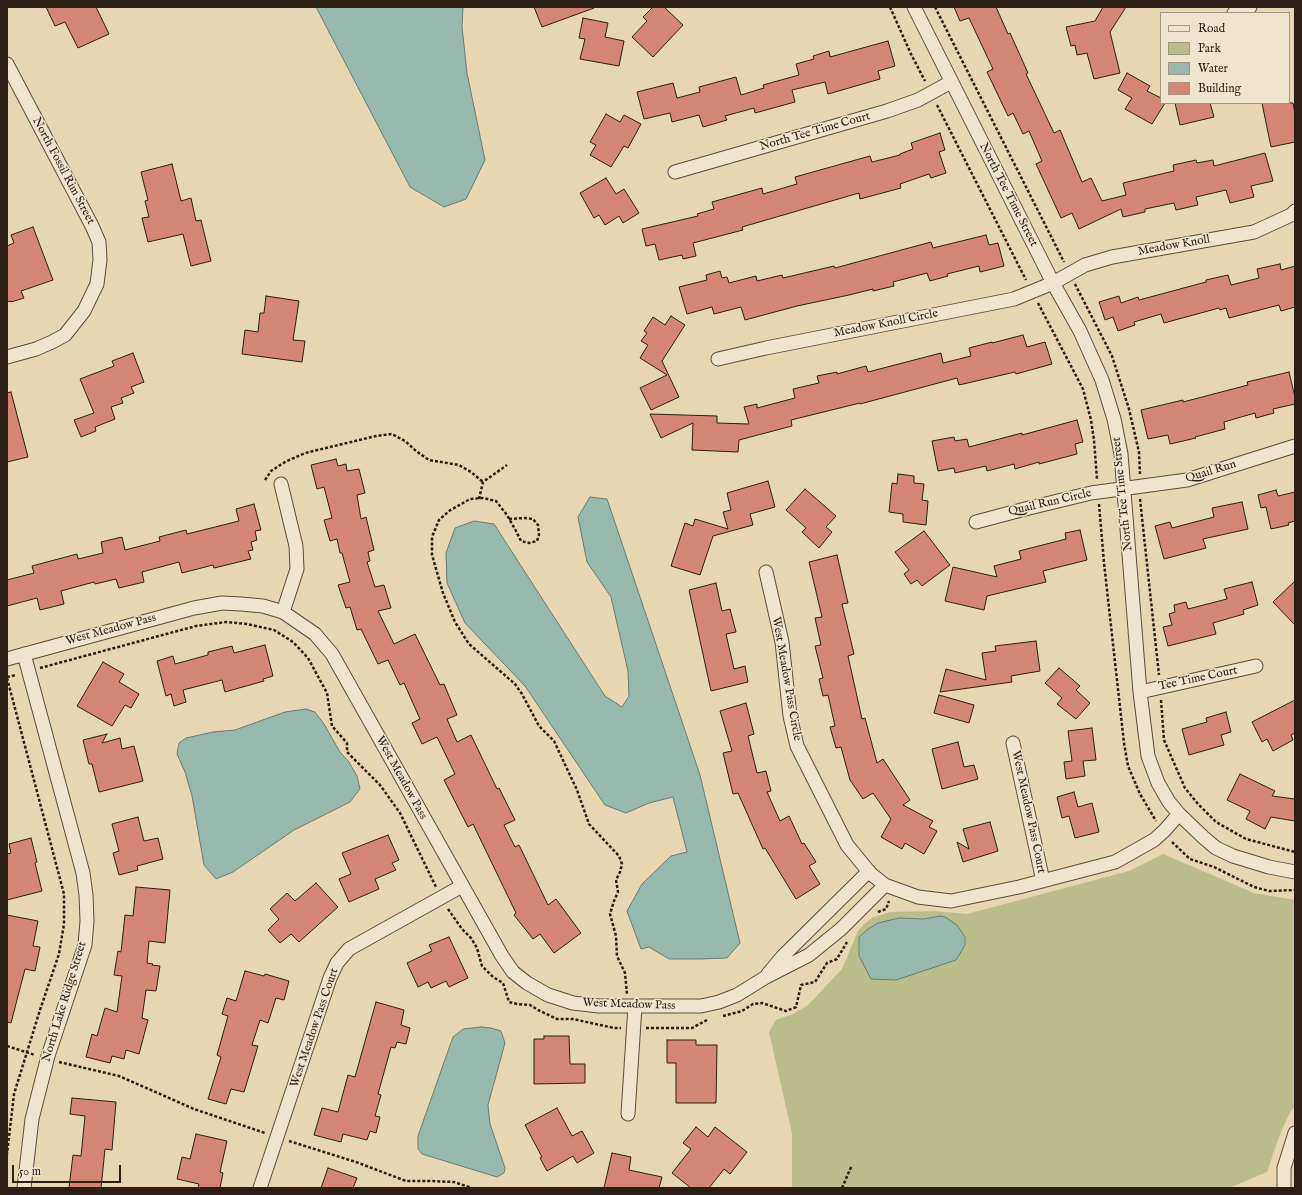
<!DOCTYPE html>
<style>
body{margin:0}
#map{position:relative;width:1302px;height:1195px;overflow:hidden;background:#e7d6b2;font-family:"IM FELL English",serif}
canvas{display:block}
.frame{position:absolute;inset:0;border:8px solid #2c1e14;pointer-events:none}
.legend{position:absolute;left:1160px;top:12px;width:130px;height:92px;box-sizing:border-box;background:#efe4cd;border:1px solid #a19583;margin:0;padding:5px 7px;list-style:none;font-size:12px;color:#2c1e14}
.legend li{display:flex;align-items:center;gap:8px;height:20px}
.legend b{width:20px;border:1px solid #a19583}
.scale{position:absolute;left:12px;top:1165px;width:109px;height:18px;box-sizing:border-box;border:2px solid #2c1e14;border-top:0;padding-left:5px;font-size:12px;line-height:14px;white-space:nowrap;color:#2c1e14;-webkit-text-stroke:3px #efe4cd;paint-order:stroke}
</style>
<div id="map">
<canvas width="1302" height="1195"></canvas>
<div class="frame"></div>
<ul class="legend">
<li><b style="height:5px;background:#efe4cd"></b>Road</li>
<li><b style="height:11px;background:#babd89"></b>Park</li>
<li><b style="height:11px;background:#97b9ad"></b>Water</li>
<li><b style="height:11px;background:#d48775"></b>Building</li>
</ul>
<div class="scale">50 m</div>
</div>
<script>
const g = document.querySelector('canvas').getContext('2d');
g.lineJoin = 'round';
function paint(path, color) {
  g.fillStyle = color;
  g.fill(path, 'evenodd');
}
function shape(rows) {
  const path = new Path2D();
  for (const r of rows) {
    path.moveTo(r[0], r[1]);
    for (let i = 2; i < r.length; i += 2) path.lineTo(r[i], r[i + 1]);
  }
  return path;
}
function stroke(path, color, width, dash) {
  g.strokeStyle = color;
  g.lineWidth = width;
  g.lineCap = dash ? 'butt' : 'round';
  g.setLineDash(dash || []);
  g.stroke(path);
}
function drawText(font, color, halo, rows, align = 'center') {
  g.font = font + ' "IM FELL English",serif';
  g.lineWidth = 3;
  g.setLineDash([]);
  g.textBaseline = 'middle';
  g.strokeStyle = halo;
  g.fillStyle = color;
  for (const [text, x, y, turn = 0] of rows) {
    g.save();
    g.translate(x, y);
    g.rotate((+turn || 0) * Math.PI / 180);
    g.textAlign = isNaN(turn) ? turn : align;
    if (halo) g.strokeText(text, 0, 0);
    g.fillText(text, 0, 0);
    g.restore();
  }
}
paint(shape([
 [1163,854,1254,893,1295,900,1295,1106,1290,1112,1279,1137,1267,1172,1229,1188,792,1188,792,1134,769,1032,776,1020,793,1014,808,1005,842,969,858,931,864,924,872,918,890,912,935,911,967,914,1129,871]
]), '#babd89');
const water = shape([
 [316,7,463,7,462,27,467,73,485,160,466,199,444,207,410,187,316,7],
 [590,497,607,499,700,775,740,943,727,958,700,959,669,959,649,947,641,949,627,911,642,884,671,856,687,852,673,797,649,803,626,813,605,805,525,686,465,623,447,583,446,553,455,528,474,521,494,524,605,696,622,707,629,696,628,671,611,597,587,562,578,517,590,497],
 [306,709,315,712,324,724,340,752,349,762,357,776,360,789,350,802,294,830,233,872,216,879,204,865,192,796,185,772,177,754,179,743,186,738,213,732,235,730,285,712,306,709],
 [940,916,945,917,957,925,965,937,965,945,956,960,896,980,871,979,859,956,859,937,868,929,878,923,899,918,924,919,940,916],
 [481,1027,491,1028,501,1031,505,1043,488,1105,490,1124,505,1168,504,1173,497,1177,422,1154,418,1149,418,1136,453,1037,463,1029,481,1027]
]);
paint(water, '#97b9ad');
stroke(water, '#6c7b70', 1);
const building = shape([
 [46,7,96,7,109,34,78,48,65,22,55,26,46,7],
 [534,7,594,7,594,8,542,27,534,7],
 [653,7,664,7,683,25,653,57,632,37,647,21,643,17,653,7],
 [954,7,996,7,1008,34,1010,33,1028,73,1026,74,1054,133,1060,130,1082,182,1091,178,1102,201,1126,195,1123,183,1174,171,1173,165,1196,160,1197,163,1213,160,1214,166,1265,153,1273,181,1251,186,1254,197,1230,203,1226,190,1196,197,1198,205,1176,210,1174,203,1145,209,1145,212,1123,217,1121,209,1079,229,1072,213,1061,218,1036,164,1042,161,1029,131,1023,134,1013,113,1008,116,987,72,993,69,969,18,960,21,954,7],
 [1103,7,1126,7,1110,32,1120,73,1094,79,1087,53,1077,55,1075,45,1071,46,1066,27,1095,21,1103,7],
 [583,18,608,23,605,37,624,41,619,66,580,59,585,39,579,38,583,18],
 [888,41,895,66,878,71,880,79,828,94,825,82,792,90,795,102,755,113,754,108,725,116,727,120,703,127,699,115,672,122,670,113,644,119,637,92,673,83,677,98,700,92,699,87,736,77,741,95,764,88,763,85,799,75,796,64,814,59,813,56,829,51,830,57,888,41],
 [1127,73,1150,86,1147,91,1161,98,1161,103,1165,103,1152,124,1125,109,1132,98,1118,90,1127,73],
 [1175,103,1210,103,1214,117,1180,125,1175,103],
 [1262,103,1293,103,1295,114,1295,142,1271,147,1262,103],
 [606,114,620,122,624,115,641,124,628,148,624,146,611,167,590,155,596,145,590,142,606,114],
 [940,133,945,150,939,152,946,173,931,178,929,174,900,184,901,188,860,199,859,193,742,227,743,230,693,243,696,256,683,259,682,255,659,260,655,244,646,246,642,229,698,216,697,214,714,209,712,202,762,188,763,194,797,184,795,177,870,156,872,162,900,155,900,154,913,149,911,143,940,133],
 [172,164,181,201,191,198,196,221,201,220,211,261,191,266,183,234,148,242,142,218,149,217,145,201,148,200,141,172,172,164],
 [606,178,616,194,624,189,639,213,623,223,619,216,605,225,599,215,594,218,580,193,606,178],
 [33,227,53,280,21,291,24,298,11,302,11,301,7,302,7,246,14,243,11,235,33,227],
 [986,235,989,245,998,243,1004,266,980,272,979,266,947,274,948,276,930,281,927,273,893,282,894,286,873,291,873,289,849,295,797,306,745,320,741,307,714,314,712,307,687,314,679,287,707,280,706,275,720,271,722,278,727,277,729,283,756,276,757,281,782,275,783,278,834,266,835,268,931,242,933,248,986,235],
 [1280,264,1281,270,1295,266,1295,307,1281,311,1279,305,1229,318,1226,308,1220,310,1219,308,1164,323,1161,314,1134,322,1135,325,1118,331,1113,317,1105,320,1099,302,1119,296,1121,303,1138,297,1139,300,1206,282,1206,280,1228,275,1231,285,1259,278,1257,269,1280,264],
 [266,296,299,301,293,340,305,341,302,362,242,354,245,330,258,332,260,313,264,313,266,296],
 [671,316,685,325,662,361,679,397,651,410,640,388,667,375,640,358,648,345,641,341,647,333,644,331,653,317,665,325,671,316],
 [1023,335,1027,347,1045,342,1052,364,1016,374,1015,372,959,385,957,378,860,404,860,403,791,420,792,426,739,440,738,452,692,450,693,423,661,438,650,414,717,416,717,423,749,424,744,407,757,404,757,408,795,398,793,389,819,383,817,376,837,372,837,374,866,366,868,372,941,353,943,363,971,356,969,348,992,342,992,343,1023,335],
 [133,353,144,382,131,387,134,393,121,398,123,403,111,407,115,419,95,427,96,431,81,437,74,420,94,413,80,379,114,366,112,361,133,353],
 [1289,372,1295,397,1295,404,1273,409,1274,413,1256,418,1255,413,1224,422,1225,429,1195,437,1196,438,1170,444,1168,435,1148,439,1141,410,1183,400,1183,402,1248,385,1247,382,1289,372],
 [11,392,28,457,7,462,7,393,11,392],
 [1077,420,1083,442,1075,444,1077,454,1039,464,1039,462,1015,469,1014,464,987,471,986,466,955,473,954,468,938,471,932,441,954,437,955,441,967,439,969,447,1022,433,1022,435,1077,420],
 [336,459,338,466,346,464,347,471,359,469,365,493,357,495,361,519,366,517,374,550,368,552,370,561,367,562,375,587,384,585,391,608,378,611,394,644,415,634,440,685,444,684,457,715,447,719,457,742,471,735,497,789,499,788,515,820,504,825,515,847,519,845,548,905,556,899,581,933,554,953,540,934,533,939,514,915,516,913,473,824,468,827,444,780,455,774,437,737,422,744,412,723,420,719,404,683,400,685,388,660,378,664,361,629,357,630,350,607,346,608,338,585,350,582,342,553,340,553,337,539,330,541,324,520,332,518,324,487,317,489,311,465,336,459],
 [898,474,914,476,914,483,924,484,922,500,928,501,926,525,903,522,903,514,889,512,892,483,897,484,898,474],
 [768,481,775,507,750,514,753,525,713,536,700,575,671,566,685,523,693,526,695,519,728,529,723,512,731,510,727,493,768,481],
 [805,489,836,516,826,527,832,532,819,548,802,532,806,528,786,510,805,489],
 [1276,490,1278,496,1295,492,1295,521,1288,523,1289,525,1271,529,1266,507,1261,508,1258,495,1276,490],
 [1242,502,1248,529,1203,539,1206,548,1164,559,1155,526,1170,522,1172,528,1214,517,1212,508,1242,502],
 [254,504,261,530,255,531,257,540,251,542,253,550,248,551,251,559,214,568,213,565,182,573,179,562,142,572,144,582,119,588,116,579,95,584,94,582,61,591,64,604,40,610,37,598,7,606,7,580,34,573,32,566,77,554,78,559,103,553,101,542,122,537,125,550,160,541,159,537,186,530,187,534,239,521,236,509,254,504],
 [1080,530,1087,560,1043,571,1046,582,987,596,984,610,945,601,953,567,997,577,994,566,1021,559,1019,551,1066,539,1065,533,1080,530],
 [924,531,950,565,922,586,917,580,911,584,904,574,909,570,895,552,924,531],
 [837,555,848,603,842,604,854,654,848,656,862,719,865,718,877,763,883,759,910,800,903,805,933,821,929,827,937,831,924,854,905,843,902,849,881,837,891,819,873,793,863,799,850,780,841,747,836,748,830,727,835,726,828,695,823,696,819,679,823,678,815,646,821,645,815,618,822,617,809,562,837,555],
 [1295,581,1295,625,1273,602,1295,581],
 [1252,582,1258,605,1243,610,1244,614,1213,623,1216,634,1168,646,1163,627,1172,625,1169,614,1175,612,1174,605,1186,602,1188,609,1227,599,1224,589,1252,582],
 [716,583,722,611,730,609,736,632,726,634,734,669,745,666,748,682,711,691,689,590,716,583],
 [1036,641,1040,671,1011,676,1012,682,940,692,946,669,986,680,982,653,996,651,995,646,1036,641],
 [265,645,273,676,263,679,264,681,225,692,222,680,183,690,186,702,174,706,171,694,166,696,157,661,173,656,175,664,208,655,208,652,232,646,234,653,265,645],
 [103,662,124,674,119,682,139,694,131,708,125,705,112,726,77,706,103,662],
 [1059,668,1080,686,1076,690,1090,703,1076,719,1057,704,1062,698,1045,683,1059,668],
 [939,695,974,705,969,723,934,713,939,695],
 [1295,700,1295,733,1291,735,1293,740,1273,751,1267,739,1262,742,1252,722,1295,700],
 [746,703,754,734,748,736,757,773,766,771,771,791,767,792,780,821,789,816,802,844,804,843,816,862,809,866,820,884,796,899,765,848,763,849,738,793,733,794,723,753,732,751,720,711,746,703],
 [1226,712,1231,732,1221,735,1224,745,1189,755,1182,729,1207,722,1206,718,1226,712],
 [1092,728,1096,760,1083,761,1085,776,1066,779,1064,762,1072,761,1068,731,1092,728],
 [107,734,102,743,120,738,122,749,134,746,143,781,99,792,92,764,89,764,83,740,107,734],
 [958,742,964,767,974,765,978,779,942,789,932,749,958,742],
 [1240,774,1275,791,1272,796,1295,799,1295,821,1271,817,1265,829,1246,819,1250,811,1227,800,1240,774],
 [1074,792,1078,807,1092,803,1099,832,1075,838,1069,816,1062,818,1057,797,1074,792],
 [138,817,144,841,158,838,163,859,137,866,138,870,119,875,113,853,119,851,112,824,138,817],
 [990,822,998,851,963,862,957,842,969,849,963,829,990,822],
 [388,835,399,860,392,863,396,870,375,879,379,889,349,902,339,879,351,874,342,853,388,835],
 [31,838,37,862,35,863,42,891,7,900,7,854,11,853,9,844,31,838],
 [316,883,338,907,299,942,291,934,280,943,268,930,279,919,270,909,287,893,295,901,316,883],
 [136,887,170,890,165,943,149,941,147,963,153,964,152,965,160,966,159,972,156,991,146,990,142,1018,148,1020,139,1054,126,1050,124,1059,112,1056,110,1063,86,1057,92,1034,97,1036,105,1008,117,1012,122,976,114,975,118,951,121,952,125,915,133,916,136,887],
 [7,915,38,921,33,946,40,947,35,971,25,969,11,1023,7,1022,7,915],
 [449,937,468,978,449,987,446,981,431,988,428,982,418,987,407,963,432,951,429,945,449,937],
 [245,971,264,976,265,974,289,981,284,1000,276,998,268,1023,260,1020,252,1045,258,1046,244,1092,231,1089,226,1104,208,1099,221,1057,217,1055,228,1016,222,1014,227,998,236,1001,245,971],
 [376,1002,404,1010,401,1025,410,1028,406,1044,397,1042,395,1048,391,1047,378,1094,381,1095,375,1116,380,1117,376,1133,370,1131,367,1140,343,1134,341,1142,314,1135,322,1108,338,1112,348,1075,355,1077,376,1002],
 [544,1036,569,1036,570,1064,585,1064,585,1083,534,1084,534,1039,544,1039,544,1036],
 [667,1040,696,1040,696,1045,717,1045,716,1103,676,1103,676,1063,667,1063,667,1040],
 [72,1098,116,1102,112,1150,105,1149,101,1188,69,1188,73,1155,81,1156,85,1116,70,1114,72,1098],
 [557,1108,572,1136,582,1131,594,1153,577,1163,573,1156,547,1171,540,1158,542,1157,525,1125,557,1108],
 [696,1127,708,1137,715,1127,747,1152,730,1174,724,1169,709,1188,691,1188,672,1173,691,1149,683,1143,696,1127],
 [196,1134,227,1141,220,1172,223,1173,220,1188,198,1188,199,1184,177,1179,182,1157,190,1159,196,1134],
 [612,1153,631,1157,629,1170,662,1177,659,1188,604,1188,612,1153],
 [328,1168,357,1178,353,1188,321,1188,328,1168]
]);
paint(building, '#d48775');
stroke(building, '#2c1e14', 1);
const street = shape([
 [914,7,1053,283,1080,331,1102,380,1114,419,1121,454,1140,692,1148,756,1158,783,1169,802,1179,814,1203,837,1216,848,1233,856,1269,867,1295,872],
 [1234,13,1250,7],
 [7,64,92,226,99,242,100,260,97,284,84,311,65,335,52,342,36,349,7,357],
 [675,172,887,111,918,100,951,82],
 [718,359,766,348,1014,299,1053,283,1085,265,1112,257,1254,232,1291,215,1295,211],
 [281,484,296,546,297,569,283,612],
 [976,522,1025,509,1091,493,1187,480,1295,446],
 [766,572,782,642,790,716,797,746,847,845,870,873,885,885,918,897,951,901,1019,887,1115,862,1154,840,1164,831,1179,814],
 [24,654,83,873,86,895,87,921,85,945,48,1056,32,1119,24,1188],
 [7,659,194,608,222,603,241,604,263,606,283,612,315,634,332,654,502,956,513,972,527,983,548,995,573,1003,599,1006,701,1006,719,1002,737,995,766,977,809,955,841,929,885,885],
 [1140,692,1256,666],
 [1013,743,1043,881],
 [768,974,783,956,869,871],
 [628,1114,635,1006],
 [260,1188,330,978,337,963,349,949,462,886],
 [1284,1188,1284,1168,1295,1133]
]);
stroke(street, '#5b4c3c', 15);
stroke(shape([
 [890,7,911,54,925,81],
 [935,7,1064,262],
 [937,105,1026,280],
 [1075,284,1112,356,1129,409,1139,452,1140,474],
 [1038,303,1083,389,1091,420,1094,440,1097,479],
 [265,480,271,471,285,462,305,453,376,436,392,434,405,441,416,451,429,460,459,465,471,472,483,482],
 [479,499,483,482,507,465],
 [1140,499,1159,675],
 [1099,504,1104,563,1124,743,1128,766,1140,794,1156,821],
 [509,519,524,518,533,519,538,525,539,535,537,541,529,543,521,541,516,531,507,515,496,501,483,498,470,499,449,511,439,520,432,537,432,555,443,593,455,622,469,644,515,684,522,694,539,726,554,741,577,790,589,824,619,856,622,864,620,872,616,880,618,892,614,901,610,914,616,936,617,956,625,973,627,994],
 [40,668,196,626,226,622,247,624,274,630,293,642,308,658,327,693,332,726,347,743,347,752,380,785,400,813,436,887],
 [7,677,16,675],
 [7,678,64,894,64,924,59,954,40,1010,14,1094,7,1154],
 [1161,700,1164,740,1185,788,1198,804,1216,822,1246,839,1295,852],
 [1172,842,1190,859,1214,867,1254,887,1269,891,1295,890],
 [448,909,462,929,471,938,477,948,482,966,493,977,503,983,509,1002,517,1004,530,1005,538,1010,557,1019,573,1019,614,1028,621,1028],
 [878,912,886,909,889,901],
 [723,1016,742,1011,753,1004,762,1003,786,1011,796,1007,801,985,815,982,827,963,837,959,847,942],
 [646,1028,692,1028,707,1020],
 [7,1046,35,1055],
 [59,1062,119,1076,194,1109,265,1133],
 [289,1141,356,1162,406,1181,430,1181,454,1182,472,1188],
 [842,1188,852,1165]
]), '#2c1e14', 2.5, [3, 2]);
stroke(street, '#efe4cd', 13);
drawText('12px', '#2c1e14', '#efe4cd', [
 ["North Tee Time Court",815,132,-16],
 ["North Fossil Rim Street",63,171,62],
 ["North Tee Time Street",1008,195,63],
 ["Meadow Knoll",1174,246,-10],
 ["Meadow Knoll Circle",886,324,-11],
 ["Quail Run",1211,472,-17],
 ["North Tee Time Street",1123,494,-96],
 ["Quail Run Circle",1050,503,-13],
 ["West Meadow Pass",111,630,-15],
 ["West Meadow Pass Circle",786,679,80],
 ["Tee Time Court",1198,679,-12],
 ["West Meadow Pass",401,778,61],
 ["West Meadow Pass Court",1028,812,78],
 ["North Lake Ridge Street",65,1002,-73],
 ["West Meadow Pass",629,1005,2],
 ["West Meadow Pass Court",315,1028,-71]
]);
</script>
